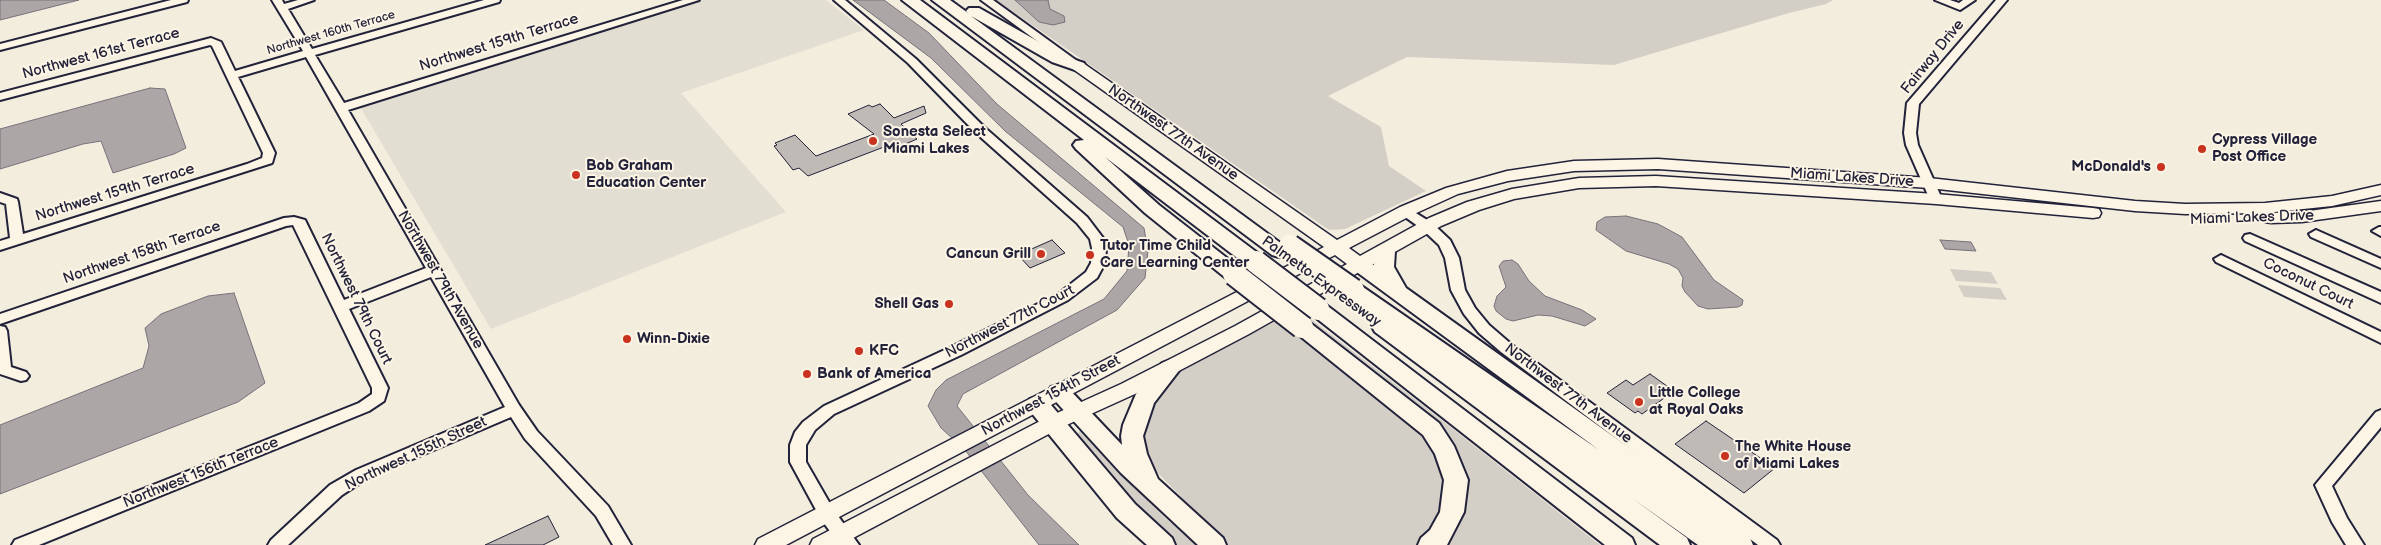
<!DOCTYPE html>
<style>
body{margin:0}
canvas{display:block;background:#f3edde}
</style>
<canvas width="2381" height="545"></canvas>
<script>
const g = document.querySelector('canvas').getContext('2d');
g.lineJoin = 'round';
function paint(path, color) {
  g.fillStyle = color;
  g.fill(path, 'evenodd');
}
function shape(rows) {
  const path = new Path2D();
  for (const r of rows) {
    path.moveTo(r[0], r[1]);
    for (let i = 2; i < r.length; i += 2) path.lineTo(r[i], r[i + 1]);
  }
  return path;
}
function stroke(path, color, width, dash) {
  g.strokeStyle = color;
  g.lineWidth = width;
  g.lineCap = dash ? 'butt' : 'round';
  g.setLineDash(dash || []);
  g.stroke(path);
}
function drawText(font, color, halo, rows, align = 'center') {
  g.font = font + ' "Balsamiq Sans",sans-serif';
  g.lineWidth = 4;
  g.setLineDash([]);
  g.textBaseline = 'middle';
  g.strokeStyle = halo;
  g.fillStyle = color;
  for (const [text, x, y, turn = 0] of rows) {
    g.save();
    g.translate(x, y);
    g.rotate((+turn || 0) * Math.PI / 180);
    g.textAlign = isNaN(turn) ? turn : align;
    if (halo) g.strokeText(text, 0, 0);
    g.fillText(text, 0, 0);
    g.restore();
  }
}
paint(shape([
 [703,0,826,0,864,30,681,93,786,212,491,329,359,105]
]), '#e3ded2');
paint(shape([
 [996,0,1833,0,1826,4,1789,13,1614,65,1407,57,1328,96,1381,127,1389,166,1426,191,1345,229,1329,230],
 [1950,269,1991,272,1998,284,1956,281],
 [1958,285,2000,288,2007,300,1964,297],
 [1280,319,1412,421,1432,446,1442,473,1443,502,1438,517,1417,545,1228,545,1152,467,1144,456,1141,431,1155,391,1181,371],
 [1311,319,1420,403,1600,545,1440,545,1454,458,1306,322],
 [1081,430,1165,518,1198,545,1173,545,1148,521,1076,434]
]), '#d4cfc6');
const water = shape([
 [0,0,79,0,0,20,0,0],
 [853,0,884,0,929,33,997,104,1144,228,1148,251,1145,278,1117,310,963,394,957,406,1028,495,1079,545,1039,545,965,450,941,428,928,406,936,390,946,380,1104,299,1127,271,1129,245,1123,227,1005,131,931,58,853,0],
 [1015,0,1048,0,1050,9,1064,16,1065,22,1053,25,1039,22,1015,0],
 [150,88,165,89,186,148,174,154,113,173,101,141,83,144,0,169,0,129,150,88],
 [1626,216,1658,224,1682,237,1714,280,1743,300,1742,305,1738,307,1708,309,1698,306,1685,292,1682,286,1683,278,1678,269,1669,264,1626,251,1596,230,1597,222,1605,217,1626,216],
 [1940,240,1971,242,1976,251,1945,249,1940,240],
 [1512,260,1518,264,1529,281,1545,296,1582,310,1596,319,1585,326,1552,316,1538,315,1513,321,1506,319,1496,311,1494,306,1497,296,1506,287,1499,266,1503,261,1512,260],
 [234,293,265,383,238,402,0,494,0,425,143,368,149,346,145,328,161,314,208,296,234,293]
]);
paint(water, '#aca7a6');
stroke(water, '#75727b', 1);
const building = shape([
 [880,104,894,118,924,106,926,113,901,124,917,139,901,146,897,142,808,176,799,168,793,170,774,146,777,145,775,143,795,135,816,156,874,134,848,114,869,105,872,107,880,104],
 [1052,240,1065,253,1030,268,1018,255,1052,240],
 [1650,374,1674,391,1642,414,1638,411,1635,413,1607,393,1626,380,1633,385,1650,374],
 [1706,421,1775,468,1744,493,1675,444,1706,421],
 [548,516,559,537,543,545,485,545,548,516]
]);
paint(building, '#bfbab6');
stroke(building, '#22223b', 1);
const minor = shape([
 [171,0,188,0,187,2,0,50,0,44,171,0],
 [272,0,282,0,284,4,298,0,314,0,288,9,312,49,484,0,500,0,499,2,315,55,344,103,683,0,699,0,348,110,519,405,537,431,608,506,631,545,613,545,596,516,525,439,511,417,368,478,342,495,288,545,268,545,271,540,330,485,356,470,505,407,431,277,349,309,388,388,384,401,369,411,39,545,12,545,15,540,359,403,372,394,372,388,293,225,286,226,0,324,0,314,284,218,294,217,305,220,344,300,426,268,306,57,238,77,275,153,272,163,0,250,0,241,10,238,6,204,0,202,0,193,17,199,18,202,23,234,247,164,262,158,263,153,212,46,210,45,0,100,0,93,211,38,221,42,235,71,303,51,272,0],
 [834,0,845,0,916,59,984,127,1087,217,1103,238,1106,248,1105,263,1097,278,1068,300,961,355,834,414,815,430,806,445,806,462,833,509,859,545,840,545,821,519,790,462,790,445,795,432,803,422,824,406,951,347,1058,294,1086,272,1091,263,1092,248,1090,239,1077,223,976,133,908,63,834,0],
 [981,0,993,0,1084,66,1078,69,1074,68,981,0],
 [1935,0,1950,0,1959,3,1963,0,1975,0,1960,10,1935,0],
 [1996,0,2007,0,1919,104,1916,133,1918,145,1942,199,1941,202,1931,202,1906,145,1904,133,1907,103,1996,0],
 [1406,207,1432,223,1450,240,1459,258,1465,290,1475,308,1489,325,1511,344,1777,540,1780,545,1758,545,1501,352,1479,333,1464,314,1451,290,1445,258,1439,245,1422,229,1401,214,1400,211,1406,207],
 [2379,227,2381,227,2381,236,2372,231,2379,227],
 [2316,230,2381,259,2381,268,2311,237,2309,234,2316,230],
 [2250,234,2381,292,2381,303,2245,241,2243,238,2245,235,2250,234],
 [2221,255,2381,332,2381,343,2216,262,2214,259,2221,255],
 [0,326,5,327,7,331,11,367,26,372,29,376,26,380,21,381,0,374,0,326],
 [2381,410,2381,427,2332,486,2347,518,2364,545,2346,545,2332,522,2315,485,2376,412,2381,410]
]);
const major = shape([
 [1078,62,1083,63,1337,240,1400,207,1446,188,1507,171,1574,161,1658,159,1929,178,2135,201,2185,204,2265,203,2332,196,2381,185,2381,195,2332,206,2265,213,2185,214,2135,211,1929,188,1658,169,1574,171,1508,181,1458,194,1412,215,1349,248,1360,256,1429,218,1467,202,1512,189,1579,178,1656,176,1936,194,2093,208,2099,209,2101,213,2099,217,2093,218,1936,204,1656,186,1579,188,1514,199,1479,210,1441,226,1249,334,1135,394,1060,428,840,545,810,545,813,539,1046,418,1121,384,1235,326,1347,264,1335,255,786,545,755,545,758,539,1324,247,1073,69,1071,66,1073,63,1078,62],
 [2381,201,2381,211,2302,222,2271,223,2265,222,2263,218,2265,214,2271,213,2302,212,2381,201]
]);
const highway = shape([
 [902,0,920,0,1263,257,1266,262,1263,267,1256,268,1249,267,1105,157,1159,205,1241,269,1244,274,1241,279,1234,281,1227,279,1145,213,1076,149,1073,145,1076,141,1084,140,902,0],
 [932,0,950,0,968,13,966,11,969,8,979,8,1064,56,1084,63,1086,66,1084,69,1078,71,1052,62,971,16,1286,247,1289,251,1286,255,1279,257,1272,255,932,0],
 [1385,245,1392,247,1395,251,1394,267,1406,288,1677,482,1750,538,1753,545,1698,545,1632,498,1687,538,1690,545,1660,545,1375,332,1372,327,1375,322,1381,320,1346,295,1343,290,1346,285,1353,283,1360,285,1599,450,1354,270,1351,265,1354,260,1361,259,1374,265,1375,251,1378,247,1385,245],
 [1318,302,1325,304,1632,538,1635,545,1605,545,1311,314,1308,309,1311,304,1318,302],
 [1302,320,1309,322,1439,423,1454,446,1468,480,1464,512,1447,545,1418,545,1421,538,1430,530,1440,512,1444,480,1435,454,1423,435,1295,332,1292,327,1295,322,1302,320],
 [1170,360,1178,363,1181,368,1154,403,1143,436,1147,454,1158,479,1223,538,1226,545,1198,545,1121,473,1048,393,1051,387,1059,385,1067,387,1122,445,1121,436,1123,425,1136,394,1162,363,1170,360],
 [1038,397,1046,399,1135,504,1172,538,1175,545,1147,545,1117,518,1030,411,1027,405,1030,399,1038,397]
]);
stroke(minor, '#22223b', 4);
stroke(major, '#22223b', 3);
stroke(highway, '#22223b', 4);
paint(minor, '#fcf5e5');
paint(major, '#fcf5e5');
paint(highway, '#fcf5e5');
const highwayBridge = shape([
 [1290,246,1353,290],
 [1256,262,1318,309],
 [1234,274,1302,327]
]);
stroke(highwayBridge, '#22223b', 26, []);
stroke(highwayBridge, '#fcf5e5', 22);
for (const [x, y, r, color] of [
 [873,141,5,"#c8321e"],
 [2202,149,5,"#c8321e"],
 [2161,167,5,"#c8321e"],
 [576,175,5,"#c8321e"],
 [1041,254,5,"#c8321e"],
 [1090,255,5,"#c8321e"],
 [949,304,5,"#c8321e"],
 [627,339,5,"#c8321e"],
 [859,351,5,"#c8321e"],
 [807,374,5,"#c8321e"],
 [1639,402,5,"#c8321e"],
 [1725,456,5,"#c8321e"]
]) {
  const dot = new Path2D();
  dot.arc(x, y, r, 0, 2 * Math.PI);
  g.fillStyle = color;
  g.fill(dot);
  stroke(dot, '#fcf5e5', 2);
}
drawText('12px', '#22223b', '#fcf5e5', [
 ["Northwest 160th Terrace",331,33,-16]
]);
drawText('15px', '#22223b', '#fcf5e5', [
 ["Northwest 159th Terrace",499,43,-17],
 ["Northwest 161st Terrace",101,54,-15],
 ["Fairway Drive",1933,57,-51],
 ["Northwest 77th Avenue",1173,133,35],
 ["Miami Lakes Drive",1852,178,4],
 ["Northwest 159th Terrace",115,193,-17],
 ["Miami Lakes Drive",2252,218,-2],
 ["Northwest 158th Terrace",142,253,-19],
 ["Northwest 79th Avenue",440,280,60],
 ["Palmetto Expressway",1321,282,36],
 ["Coconut Court",2308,284,26],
 ["Northwest 79th Court",356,299,64],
 ["Northwest 77th Court",1010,322,-27],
 ["Northwest 77th Avenue",1568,394,37],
 ["Northwest 154th Street",1051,396,-28],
 ["Northwest 155th Street",416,454,-25],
 ["Northwest 156th Terrace",201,473,-22]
]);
drawText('bold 15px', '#22223b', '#fcf5e5', [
 ["Sonesta Select",883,132],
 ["Miami Lakes",883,149],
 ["Cypress Village",2212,140],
 ["Post Office",2212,157],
 ["Bob Graham",586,166],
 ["Education Center",586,183],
 ["McDonald's",2151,167,"right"],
 ["Tutor Time Child",1100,246],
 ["Care Learning Center",1100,263],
 ["Cancun Grill",1031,254,"right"],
 ["Shell Gas",939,304,"right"],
 ["Winn-Dixie",637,339],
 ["KFC",869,351],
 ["Bank of America",817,374],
 ["Little College",1649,393],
 ["at Royal Oaks",1649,410],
 ["The White House",1735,447],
 ["of Miami Lakes",1735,464]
], 'left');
</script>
